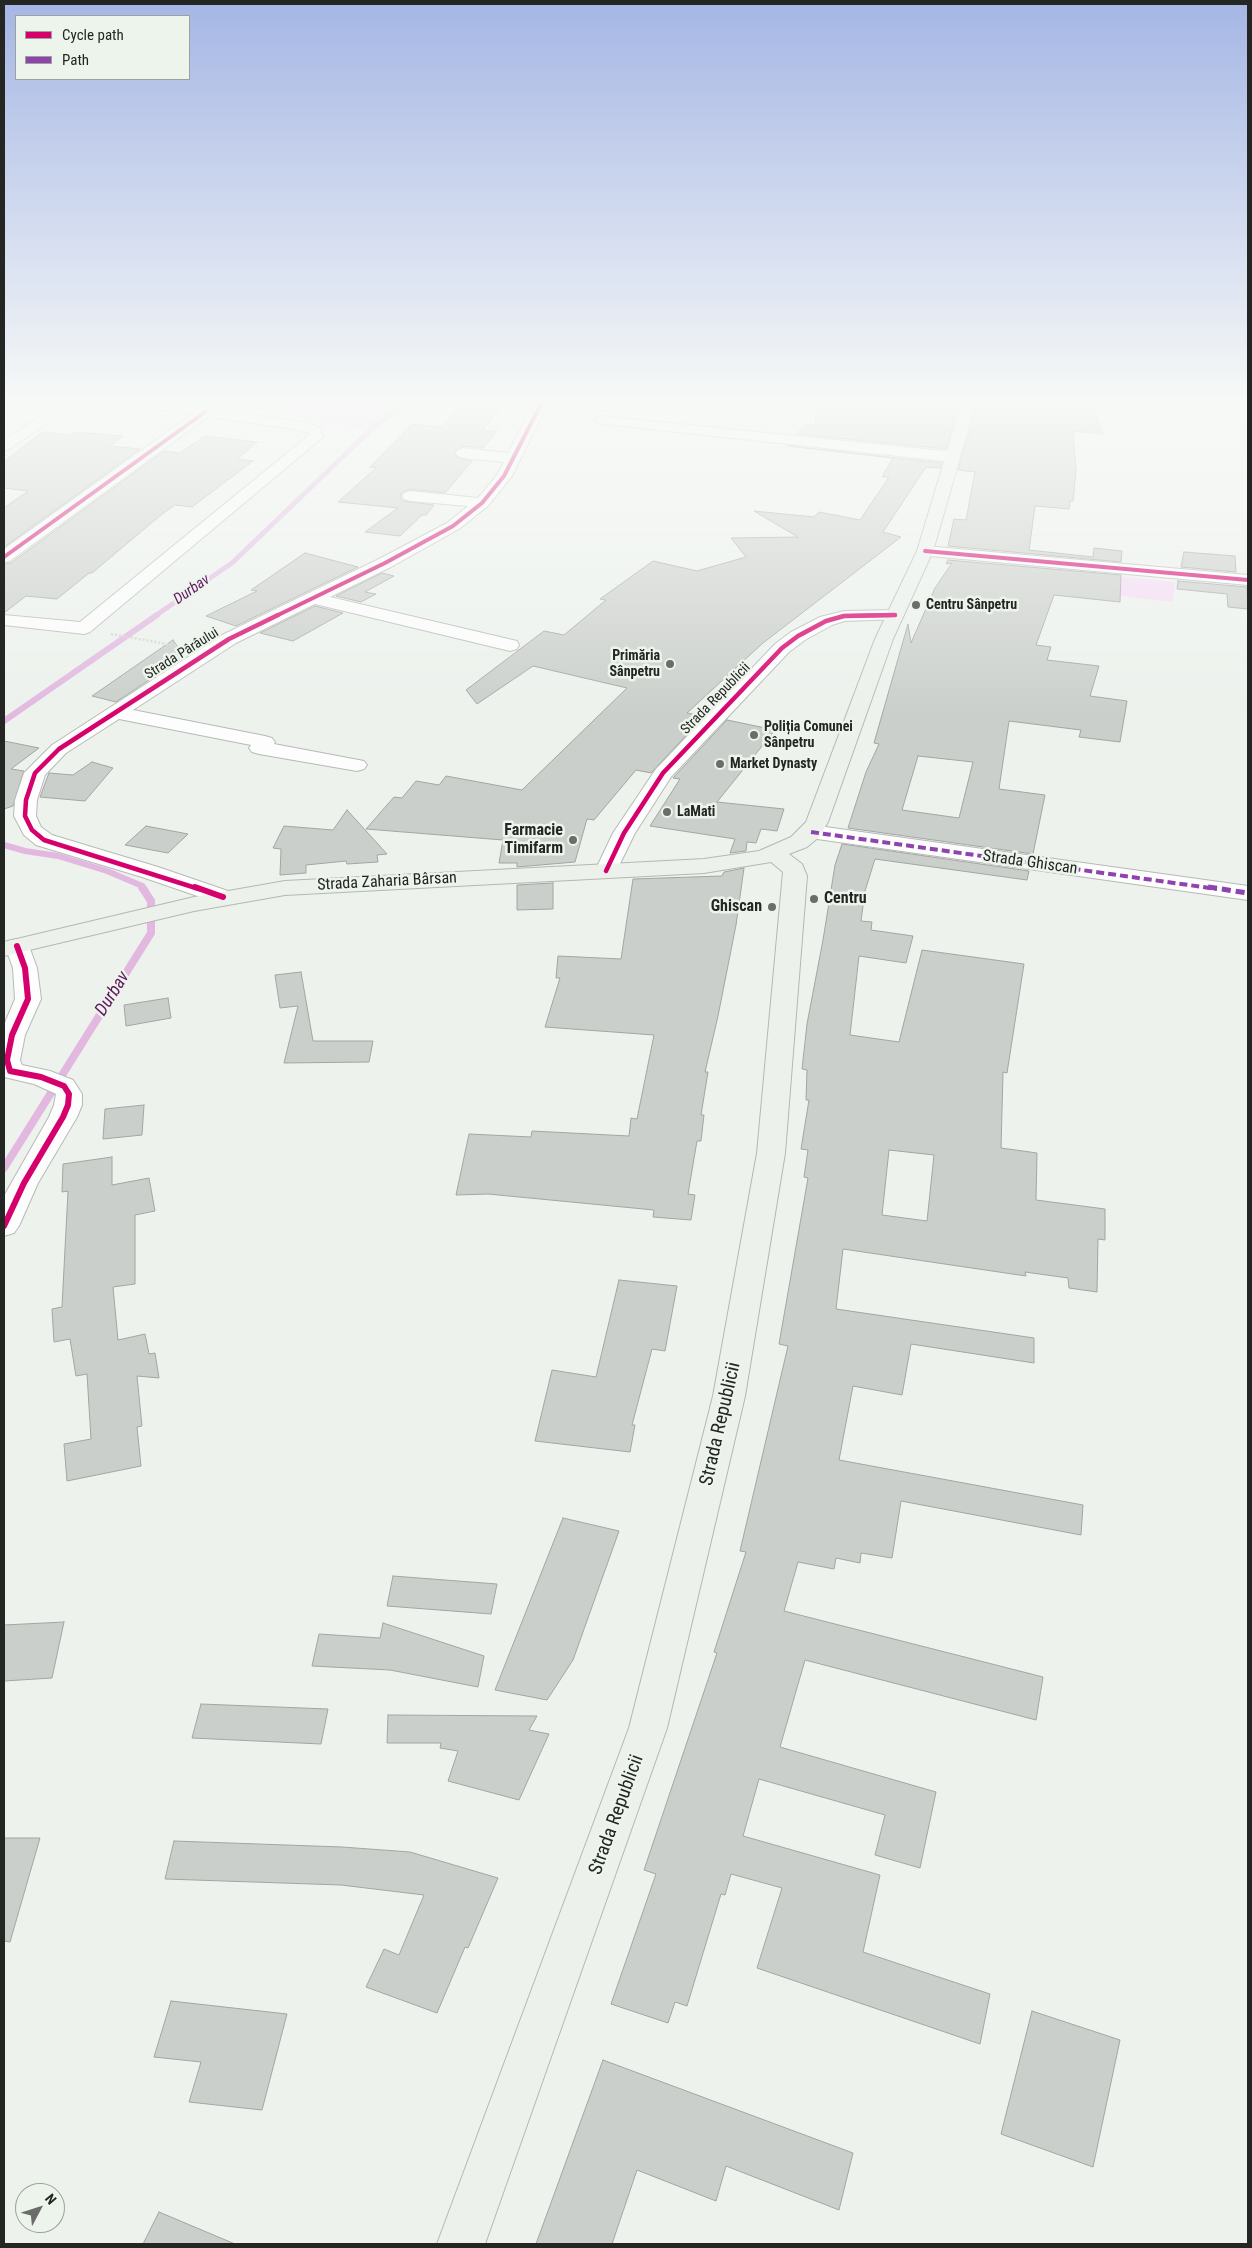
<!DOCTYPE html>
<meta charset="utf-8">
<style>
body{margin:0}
#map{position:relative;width:1252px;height:2248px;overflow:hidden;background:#edf2ed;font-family:"Roboto Condensed",sans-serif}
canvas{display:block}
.frame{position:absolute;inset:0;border:5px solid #232623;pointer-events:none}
.legend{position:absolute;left:15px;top:15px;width:175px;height:65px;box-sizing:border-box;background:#ecf4eb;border:1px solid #9ca29b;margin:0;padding:6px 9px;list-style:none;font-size:15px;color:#232623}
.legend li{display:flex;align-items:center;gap:10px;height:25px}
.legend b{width:25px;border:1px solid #9ca29b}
.north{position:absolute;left:15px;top:2183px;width:50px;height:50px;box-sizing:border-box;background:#ecf4eb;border:1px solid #9ca29b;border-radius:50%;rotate:50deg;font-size:14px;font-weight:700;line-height:20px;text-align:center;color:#232623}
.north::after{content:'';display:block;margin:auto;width:18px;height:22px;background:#6a6d6a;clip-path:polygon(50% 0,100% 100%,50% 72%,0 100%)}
</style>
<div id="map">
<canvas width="1252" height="2248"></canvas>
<div class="frame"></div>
<ul class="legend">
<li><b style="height:6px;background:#d6006c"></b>Cycle path</li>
<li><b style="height:6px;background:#8e44ad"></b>Path</li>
</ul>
<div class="north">N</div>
</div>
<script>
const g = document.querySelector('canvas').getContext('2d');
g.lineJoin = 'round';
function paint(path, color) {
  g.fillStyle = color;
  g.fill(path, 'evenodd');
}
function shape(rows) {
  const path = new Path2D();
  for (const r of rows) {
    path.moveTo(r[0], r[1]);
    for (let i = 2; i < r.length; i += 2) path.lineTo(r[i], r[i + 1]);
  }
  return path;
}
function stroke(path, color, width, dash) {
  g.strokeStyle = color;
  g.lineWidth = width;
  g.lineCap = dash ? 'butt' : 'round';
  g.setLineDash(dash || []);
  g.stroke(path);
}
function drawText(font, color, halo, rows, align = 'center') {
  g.font = font + ' "Roboto Condensed",sans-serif';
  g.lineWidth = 5;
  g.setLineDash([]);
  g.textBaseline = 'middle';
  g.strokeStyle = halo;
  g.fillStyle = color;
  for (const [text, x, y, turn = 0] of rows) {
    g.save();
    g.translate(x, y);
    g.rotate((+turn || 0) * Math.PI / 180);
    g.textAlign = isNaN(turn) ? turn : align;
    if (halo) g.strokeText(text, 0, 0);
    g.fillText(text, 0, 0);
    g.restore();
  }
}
paint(shape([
 [229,402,407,402,377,432,226,405],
 [1011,565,1175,582,1173,602,1006,583]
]), '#f6dbf5');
stroke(shape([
 [155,616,232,563,377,424,411,402]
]), '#e2b8e0', 5);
stroke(shape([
 [4,721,157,615],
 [4,845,25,851,58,856,107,871,140,885,142,889]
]), '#e2b8e0', 6);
stroke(shape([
 [4,1168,151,933,151,901,142,887]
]), '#e2b8e0', 8);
const building = shape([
 [462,402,505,402,483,430,497,431,483,448,463,446,454,452,457,458,472,461,445,493,410,489,402,492,400,497,403,501,434,505,426,515,422,515,400,536,365,532,398,508,338,502,376,468,370,467,412,424,442,427,462,402],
 [817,402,948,402,952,407,958,408,946,449,797,434,805,424,815,426,817,402],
 [978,402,1092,402,1103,434,1073,431,1076,471,1073,501,1070,501,1069,509,1035,506,1029,550,1093,557,1094,548,1122,551,1121,562,948,546,954,519,966,520,975,472,958,470,978,402],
 [42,432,70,435,74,432,123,436,110,446,140,449,4,547,4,508,28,491,4,488,4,462,42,432],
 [205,436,257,442,237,459,253,461,192,507,175,505,162,514,92,573,89,573,57,599,26,596,4,613,4,564,11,563,164,451,180,453,205,436],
 [788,446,942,463,940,468,926,467,883,532,901,537,763,643,687,713,704,716,651,773,636,770,594,820,587,819,575,862,517,867,517,863,499,863,503,840,366,829,394,797,402,798,416,781,439,785,446,776,522,790,627,688,533,666,477,704,466,690,544,631,564,635,606,600,600,599,653,561,697,571,746,557,731,538,798,537,754,511,814,517,819,512,860,520,889,477,882,477,893,458,788,446],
 [1184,552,1235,556,1236,572,1181,567,1184,552],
 [305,553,358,567,236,626,206,616,257,591,251,590,305,553],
 [948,560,1121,575,1120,602,1054,595,1036,645,1051,647,1047,660,1099,666,1090,696,1127,701,1120,742,1079,737,1081,730,1009,721,999,789,1045,795,1033,854,848,828,866,772,879,744,874,743,908,624,911,643,935,588,952,563,946,564,948,560],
 [918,756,973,762,959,818,902,810,918,756],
 [382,573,394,576,365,592,376,594,361,602,336,596,382,573],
 [1178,581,1247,587,1248,609,1228,607,1227,594,1177,589,1178,581],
 [315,606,343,613,293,641,260,633,315,606],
 [173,640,184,656,167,668,116,702,92,696,173,640],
 [727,720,775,730,717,802,784,809,777,831,761,829,756,843,747,842,746,851,730,853,735,839,650,826,680,779,673,778,727,720],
 [4,741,39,748,11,769,24,771,13,806,4,809,4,741],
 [92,762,113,768,85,801,40,797,49,773,73,775,92,762],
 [347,810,387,854,377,855,378,862,347,864,346,861,306,865,306,873,280,875,281,849,273,848,284,826,333,830,347,810],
 [146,826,188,834,168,853,125,845,146,826],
 [842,844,1029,871,1027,880,875,859,865,891,861,921,872,922,871,930,913,936,906,963,859,956,850,1035,899,1042,922,950,1024,964,1007,1073,1003,1072,1001,1148,1037,1153,1036,1200,1105,1209,1105,1240,1098,1239,1097,1292,1069,1288,1068,1278,1025,1272,1026,1276,843,1249,836,1309,1034,1338,1034,1363,911,1344,902,1395,853,1386,839,1460,1083,1505,1081,1535,901,1501,892,1558,861,1553,860,1563,836,1558,834,1569,798,1562,784,1611,1043,1677,1036,1720,805,1660,780,1747,936,1792,920,1868,875,1855,885,1815,759,1779,743,1836,880,1875,863,1952,990,1994,980,2044,757,1968,782,1888,731,1874,725,1895,721,1894,687,2006,675,2002,668,2023,611,2004,656,1874,644,1870,717,1653,714,1652,746,1552,740,1551,788,1346,779,1344,808,1178,804,1177,808,1150,801,1149,809,1100,806,1100,807,1070,802,1069,807,1024,823,940,835,865,842,844],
 [889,1150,934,1155,927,1221,882,1215,889,1150],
 [744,868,736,925,718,1016,705,1072,708,1072,701,1115,704,1115,701,1141,697,1141,688,1194,695,1195,691,1220,653,1217,654,1210,488,1194,456,1195,469,1134,531,1137,532,1131,629,1136,631,1118,637,1119,654,1035,545,1027,560,978,556,978,558,956,621,959,633,879,722,876,724,872,744,868],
 [553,883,553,909,517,910,517,885,553,883],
 [301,972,313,1041,373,1041,369,1062,284,1063,298,1006,280,1008,275,975,301,972],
 [168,998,171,1018,126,1026,124,1005,168,998],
 [144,1105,142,1135,103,1139,105,1109,144,1105],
 [112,1157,112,1185,149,1178,155,1211,135,1215,135,1284,113,1287,118,1340,145,1334,149,1354,155,1353,159,1378,137,1376,142,1426,137,1427,141,1466,67,1481,64,1444,91,1439,87,1374,76,1376,70,1339,54,1342,52,1309,62,1307,68,1191,62,1192,63,1164,112,1157],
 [619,1280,677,1286,665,1351,652,1349,632,1425,635,1425,630,1452,535,1441,552,1370,596,1377,619,1280],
 [563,1518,619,1531,573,1660,547,1700,495,1690,563,1518],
 [393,1576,497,1584,491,1614,387,1606,393,1576],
 [64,1622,52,1678,4,1681,4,1625,64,1622],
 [383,1623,484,1656,478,1687,390,1670,312,1666,319,1634,380,1638,383,1623],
 [201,1704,328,1709,321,1744,192,1738,201,1704],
 [388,1715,537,1716,529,1730,549,1734,519,1800,448,1781,458,1751,440,1748,441,1743,387,1743,388,1715],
 [4,1838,40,1838,10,1942,4,1941,4,1838],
 [174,1841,342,1847,410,1852,498,1878,468,1948,465,1947,437,2013,366,1987,384,1949,399,1955,424,1895,341,1885,165,1879,174,1841],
 [171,2001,287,2014,262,2110,189,2102,201,2062,154,2057,171,2001],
 [1032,2011,1120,2040,1093,2167,1001,2134,1032,2011],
 [603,2060,853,2153,839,2210,726,2166,716,2201,637,2170,612,2244,536,2244,603,2060],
 [159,2212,235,2244,143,2244,159,2212]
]);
paint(building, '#cbcfcb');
stroke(building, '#a2a6a2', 1);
const minor = shape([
 [62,402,79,402,9,449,4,450,4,440,62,402],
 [130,402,170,402,304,422,320,428,323,437,90,632,84,634,4,625,4,615,80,622,308,436,308,433,301,430,208,417,10,561,4,562,4,549,192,414,137,406,130,402],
 [535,402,549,402,512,476,488,506,459,529,391,567,330,597,517,641,519,645,517,649,510,651,315,604,236,643,133,710,265,736,272,738,275,742,274,744,364,761,367,765,364,769,357,771,259,754,252,752,249,748,251,745,119,719,66,753,45,775,37,800,36,816,41,827,52,835,158,867,231,892,235,897,231,902,223,904,215,902,142,877,36,845,24,835,14,816,15,800,24,773,52,745,222,635,379,559,447,523,468,506,410,501,404,499,402,496,404,493,410,491,478,498,497,475,504,462,463,458,458,456,455,453,458,450,463,448,508,453,535,402],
 [950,402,975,402,976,404,969,408,952,405,950,402],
 [601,416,953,452,958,454,961,457,958,460,953,462,596,423,594,420,596,417,601,416],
 [925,546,1248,575,1248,585,919,555,917,551,919,547,925,546],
 [895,610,901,611,904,615,901,619,845,621,832,625,805,640,789,652,671,777,635,833,614,876,606,878,598,876,595,871,613,833,656,769,775,644,791,632,820,617,844,611,895,610],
 [811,825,1248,886,1248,900,803,837,800,832,803,827,811,825],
 [17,939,26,941,29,946,37,968,41,999,25,1035,20,1060,22,1065,50,1071,73,1080,82,1094,82,1105,77,1117,38,1183,19,1226,14,1233,4,1236,4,1196,49,1117,54,1105,56,1094,34,1084,4,1077,4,1025,15,999,13,968,5,946,8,941,17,939]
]);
const major = shape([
 [962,402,976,402,933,551,893,639,828,822,819,837,807,847,789,854,802,864,807,876,785,1153,745,1396,667,1728,485,2244,437,2244,629,1728,713,1396,757,1153,783,872,771,862,704,873,285,895,194,911,4,956,4,942,194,897,285,881,704,859,759,851,791,837,806,822,875,639,917,551,962,402]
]);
stroke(minor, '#b7bab7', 2);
stroke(major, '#b1bab0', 2);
stroke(shape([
 [111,634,178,646]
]), '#d3d3d3', 2.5, [2, 2]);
paint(minor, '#fcfdfc');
paint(major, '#ecf1ec');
stroke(shape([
 [811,832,1217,889]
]), '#8e44ad', 4, [8, 4]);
stroke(shape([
 [1208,887,1248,893]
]), '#8e44ad', 5, [9, 5]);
stroke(shape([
 [925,551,1248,580],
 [4,557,205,412],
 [276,616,385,563,453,526,482,503,504,476,542,402],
 [843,616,895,615]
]), '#d6006c', 4);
stroke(shape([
 [606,871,624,833,663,773,782,648,798,636,826,621,844,616,895,615],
 [199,889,44,840,32,830,25,816,26,800,35,773,59,749,229,639,278,615]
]), '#d6006c', 4.5);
stroke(shape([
 [195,887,223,897],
 [4,1226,24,1183,63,1117,68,1105,69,1094,64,1086,41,1077,10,1071,7,1060,12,1035,28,999,25,968,17,946]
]), '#d6006c', 6);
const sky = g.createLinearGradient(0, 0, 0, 717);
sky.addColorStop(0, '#a5b6e5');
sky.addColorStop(0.56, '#f7f9f7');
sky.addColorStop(1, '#f7f9f700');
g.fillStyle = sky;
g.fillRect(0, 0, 1252, 717);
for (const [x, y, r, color] of [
 [916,605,5,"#6a6d6a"],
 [670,664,5,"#6a6d6a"],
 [754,735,5,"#6a6d6a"],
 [720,764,5,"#6a6d6a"],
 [667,812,5,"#6a6d6a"],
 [573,840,5,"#6a6d6a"],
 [814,899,5,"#6a6d6a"],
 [772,907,5,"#6a6d6a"]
]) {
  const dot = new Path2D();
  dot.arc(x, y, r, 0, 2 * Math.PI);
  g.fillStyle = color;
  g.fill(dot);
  stroke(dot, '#ecf4eb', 2);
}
drawText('bold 14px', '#232623', '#ecf4eb', [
 ["Centru Sânpetru",926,605],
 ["Primăria",660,656,"right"],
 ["Sânpetru",660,672,"right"],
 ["Poliția Comunei",764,727],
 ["Sânpetru",764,743],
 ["Market Dynasty",730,764],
 ["LaMati",677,812]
], 'left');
drawText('14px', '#232623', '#ecf4eb', [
 ["Strada Pârâului",182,654,-32],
 ["Strada Republicii",716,699,-46]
]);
drawText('italic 15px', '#621963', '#ecf4eb', [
 ["Durbav",192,590,-35]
]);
drawText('bold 16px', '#232623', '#ecf4eb', [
 ["Farmacie",563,831],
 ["Timifarm",563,849],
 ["Centru",824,899,"left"],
 ["Ghiscan",762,907]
], 'right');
drawText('16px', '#232623', '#ecf4eb', [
 ["Strada Ghiscan",1030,863,8],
 ["Strada Zaharia Bârsan",387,882,-3]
]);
drawText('italic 18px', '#621963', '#ecf4eb', [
 ["Durbav",113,994,-58]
]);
drawText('19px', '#232623', '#ecf4eb', [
 ["Strada Republicii",721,1424,-77],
 ["Strada Republicii",617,1815,-70]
]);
</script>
